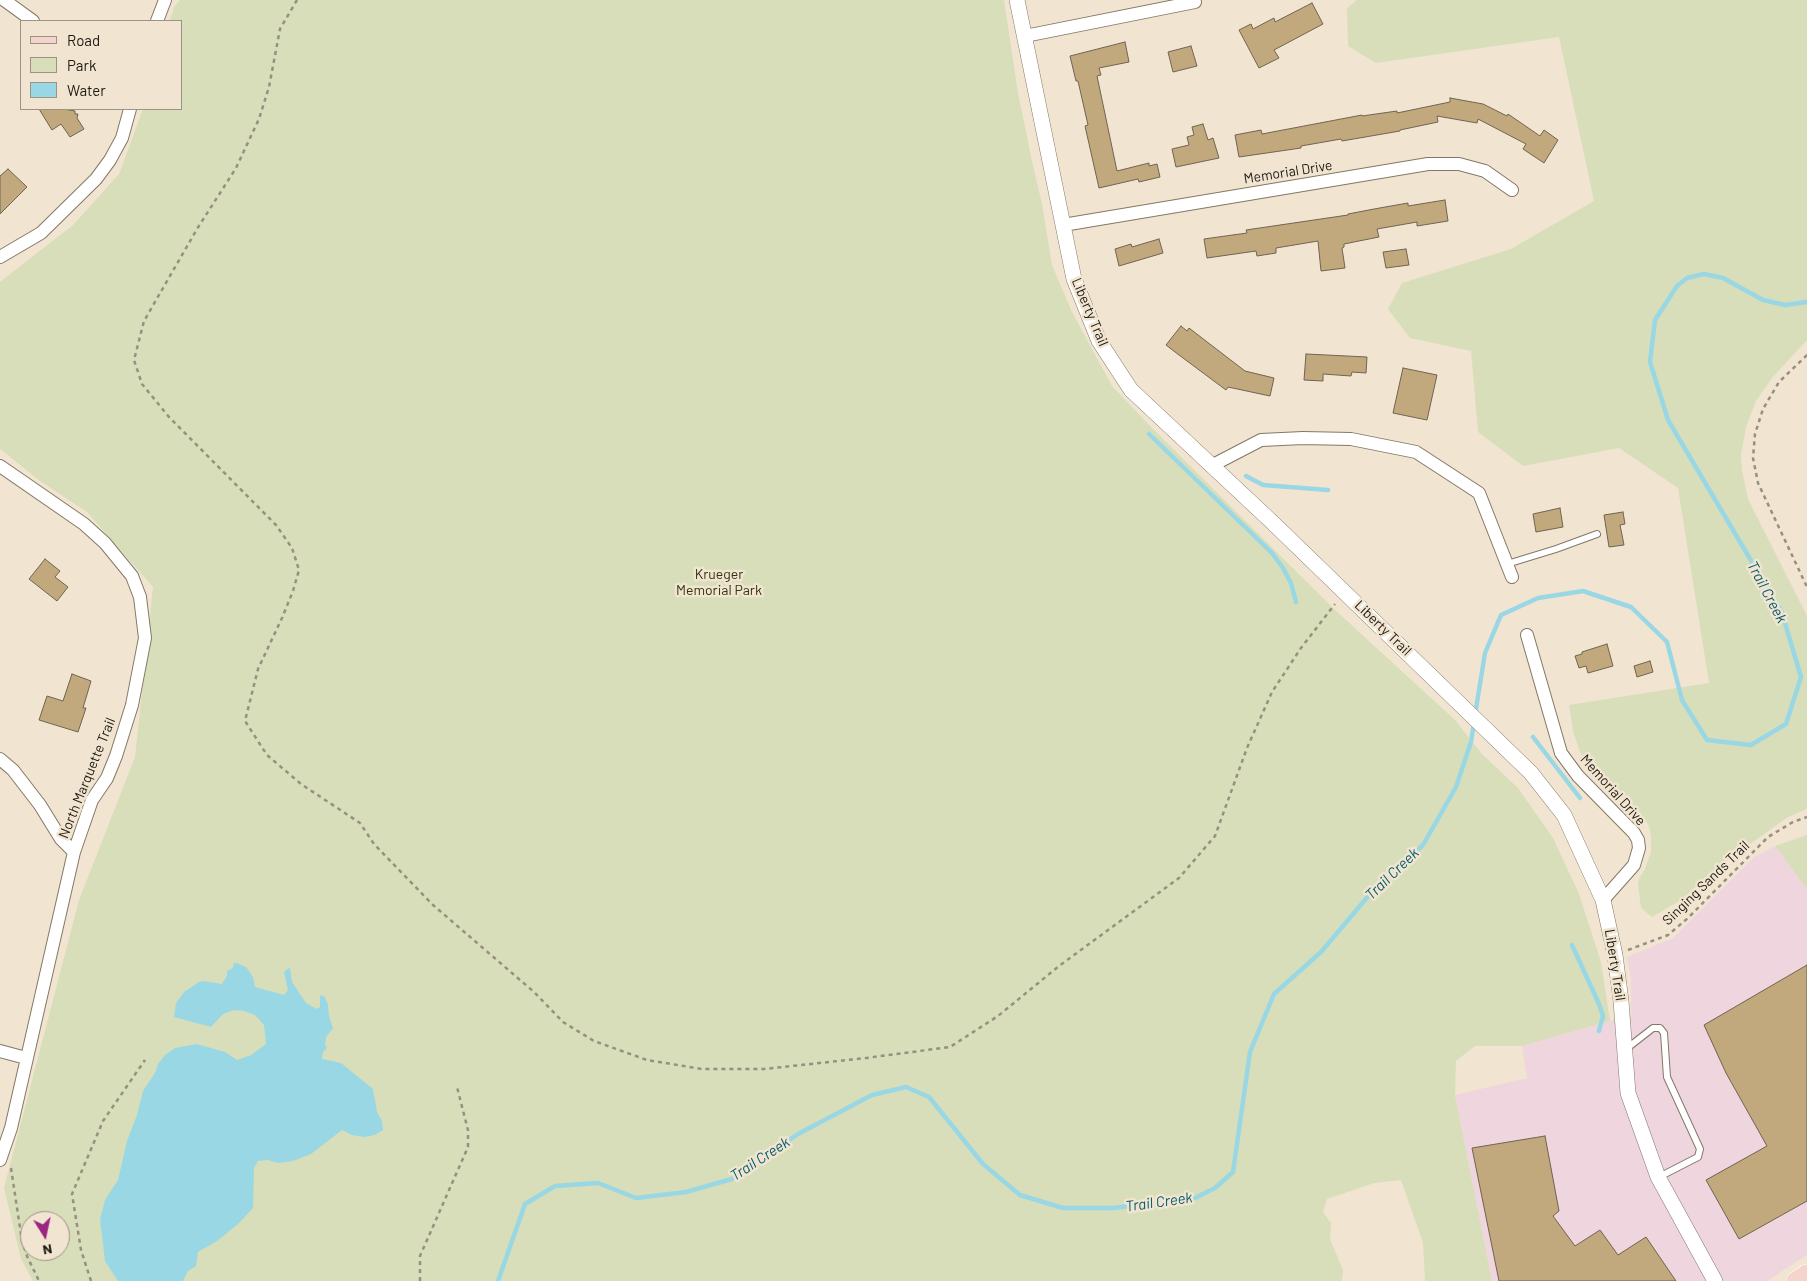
<!DOCTYPE html>
<style>
body{margin:0}
#map{position:relative;width:1807px;height:1281px;overflow:hidden;background:#f1e5d1;font-family:Barlow,sans-serif}
canvas{display:block}
.legend{position:absolute;left:20px;top:20px;width:162px;height:90px;box-sizing:border-box;background:#f1e5d1;border:1px solid #9c9385;margin:0;padding:6px 9px;list-style:none;font-size:15px;color:#1d1912}
.legend li{display:flex;align-items:center;gap:10px;height:25px}
.legend b{width:25px;border:1px solid #9c9385}
.north{position:absolute;left:20px;top:1211px;width:50px;height:50px;box-sizing:border-box;background:#f1e5d1;border:1px solid #9c9385;border-radius:50%;rotate:170deg;font-size:14px;font-weight:700;line-height:20px;text-align:center;color:#1d1912}
.north::after{content:'';display:block;margin:auto;width:18px;height:22px;background:#9b257f;clip-path:polygon(50% 0,100% 100%,50% 72%,0 100%)}
</style>
<div id="map">
<canvas width="1807" height="1281"></canvas>
<ul class="legend">
<li><b style="height:6px;background:#f5d4ce"></b>Road</li>
<li><b style="height:14px;background:#d7deb9"></b>Park</li>
<li><b style="height:14px;background:#9ad7e4"></b>Water</li>
</ul>
<div class="north">N</div>
</div>
<script>
const g = document.querySelector('canvas').getContext('2d');
g.lineJoin = 'round';
function paint(path, color) {
  g.fillStyle = color;
  g.fill(path, 'evenodd');
}
function shape(rows) {
  const path = new Path2D();
  for (const r of rows) {
    path.moveTo(r[0], r[1]);
    for (let i = 2; i < r.length; i += 2) path.lineTo(r[i], r[i + 1]);
  }
  return path;
}
function stroke(path, color, width, dash) {
  g.strokeStyle = color;
  g.lineWidth = width;
  g.lineCap = dash ? 'butt' : 'round';
  g.setLineDash(dash || []);
  g.stroke(path);
}
function drawText(font, color, halo, rows, align = 'center') {
  g.font = font + ' Barlow,sans-serif';
  g.lineWidth = 5;
  g.setLineDash([]);
  g.textBaseline = 'middle';
  g.strokeStyle = halo;
  g.fillStyle = color;
  for (const [text, x, y, turn = 0] of rows) {
    g.save();
    g.translate(x, y);
    g.rotate((+turn || 0) * Math.PI / 180);
    g.textAlign = isNaN(turn) ? turn : align;
    if (halo) g.strokeText(text, 0, 0);
    g.fillText(text, 0, 0);
    g.restore();
  }
}
paint(shape([
 [1775,846,1807,889,1807,1255,1767,1281,1492,1281,1455,1095,1527,1078,1522,1046,1631,1015,1631,979,1627,957,1673,938,1754,857]
]), '#eed5de');
paint(shape([
 [180,0,1004,0,1018,93,1032,161,1042,204,1052,265,1072,312,1112,386,1153,429,1333,608,1455,720,1481,753,1518,788,1553,838,1579,894,1601,962,1610,1021,1522,1046,1475,1046,1456,1061,1455,1095,1492,1281,1425,1281,1423,1243,1401,1180,1374,1183,1327,1199,1323,1212,1331,1223,1330,1239,1343,1270,1342,1281,33,1281,21,1259,4,1188,79,900,135,757,153,587,87,512,40,481,0,449,0,282,73,225,119,174,143,109,181,109,181,21,170,21,174,7],
 [30,1221,60,1221,60,1251,30,1251],
 [1357,0,1807,0,1807,340,1772,378,1756,401,1746,427,1741,455,1742,470,1748,499,1807,616,1807,809,1788,817,1722,864,1681,900,1652,917,1641,908,1638,884,1639,879,1645,869,1651,852,1651,836,1649,826,1639,812,1591,768,1580,752,1573,731,1569,705,1709,683,1678,488,1619,448,1523,466,1478,432,1471,351,1410,338,1388,309,1402,283,1511,249,1594,201,1559,37,1376,63,1348,46,1347,8],
 [1807,835,1807,889,1775,846]
]), '#d7deb9');
paint(shape([
 [234,963,237,963,246,967,253,977,255,987,284,995,288,990,284,972,286,970,290,968,292,982,306,1003,317,1009,320,1007,320,995,325,997,328,1005,329,1016,333,1028,326,1037,325,1045,327,1048,323,1052,322,1059,341,1063,373,1089,377,1112,382,1121,383,1130,375,1135,364,1137,352,1135,342,1130,311,1154,293,1161,278,1163,268,1160,258,1161,254,1168,253,1208,238,1224,217,1241,198,1252,196,1266,188,1271,183,1281,118,1281,105,1261,100,1219,105,1200,118,1180,127,1141,137,1115,143,1091,155,1073,158,1064,165,1055,175,1048,197,1044,225,1052,237,1060,251,1055,266,1044,264,1025,255,1015,244,1011,234,1010,223,1014,211,1027,174,1017,176,1003,184,992,199,982,204,981,222,984,227,976,227,971,233,968]
]), '#9ad7e4');
stroke(shape([
 [1149,434,1272,553,1283,568,1291,583,1296,602],
 [1246,476,1263,485,1328,490],
 [1475,715,1485,653,1501,615,1538,598,1583,591,1631,607,1667,642,1682,700,1707,740,1751,745,1786,724,1801,677,1782,613,1668,420,1650,362,1655,320,1677,286,1687,278,1704,274,1723,278,1763,300,1785,305,1807,302],
 [1533,737,1580,798],
 [1572,945,1599,1004,1603,1016,1599,1031],
 [498,1281,525,1204,555,1186,598,1183,636,1198,686,1192,732,1179,798,1134,872,1095,906,1087,929,1097,983,1164,1020,1195,1063,1208,1113,1208,1195,1198,1215,1188,1233,1172,1250,1052,1274,994,1321,952,1370,894,1423,845,1456,787,1471,742,1474,723]
]), '#9ad7e4', 4.5);
const building = shape([
 [1312,3,1323,24,1274,50,1279,58,1259,68,1239,30,1251,24,1253,29,1274,18,1275,22,1312,3],
 [1125,42,1129,62,1099,68,1101,75,1097,76,1117,171,1149,163,1149,166,1157,164,1160,177,1139,182,1138,179,1099,188,1085,126,1088,125,1078,81,1076,81,1070,56,1125,42],
 [1191,46,1197,66,1173,72,1168,52,1191,46],
 [1450,98,1483,104,1507,116,1508,114,1540,136,1544,130,1558,140,1544,163,1523,149,1526,144,1478,119,1477,123,1437,116,1438,122,1400,130,1400,131,1342,141,1341,139,1301,146,1301,148,1239,157,1235,135,1261,130,1262,134,1362,115,1362,116,1397,111,1397,113,1450,102,1450,98],
 [39,109,64,109,75,111,75,114,78,114,77,118,84,129,70,137,61,124,52,130,39,109],
 [1203,124,1208,140,1213,138,1219,158,1176,167,1172,149,1189,145,1187,137,1194,135,1192,127,1203,124],
 [8,169,27,187,0,214,0,176,8,169],
 [1445,200,1448,221,1417,226,1417,222,1377,229,1379,237,1344,244,1344,247,1342,248,1345,268,1321,271,1318,241,1276,248,1276,253,1257,256,1256,251,1207,258,1204,239,1247,233,1246,230,1348,215,1348,214,1374,209,1408,203,1408,206,1445,200],
 [1159,239,1163,253,1119,266,1115,249,1131,244,1132,247,1159,239],
 [1406,249,1409,265,1386,268,1383,252,1406,249],
 [1181,326,1187,331,1189,328,1245,371,1274,378,1270,396,1228,387,1226,390,1179,355,1166,345,1181,326],
 [1306,354,1367,357,1366,373,1352,372,1351,376,1323,374,1323,381,1304,380,1306,354],
 [1403,368,1437,375,1427,420,1393,413,1403,368],
 [1560,508,1563,527,1536,532,1533,514,1560,508],
 [1623,512,1625,524,1620,525,1624,545,1609,547,1604,515,1623,512],
 [45,559,60,571,55,577,68,587,57,601,29,579,45,559],
 [1607,644,1613,666,1588,673,1586,666,1579,668,1575,656,1582,654,1582,652,1607,644],
 [1650,661,1653,672,1637,677,1634,666,1650,661],
 [72,674,91,681,83,708,86,708,78,732,39,720,47,696,63,701,72,674],
 [1807,965,1807,1201,1739,1239,1706,1180,1767,1146,1726,1073,1704,1025,1807,965],
 [1545,1136,1559,1211,1553,1216,1575,1246,1600,1230,1618,1255,1646,1237,1676,1281,1499,1281,1472,1148,1545,1136]
]);
paint(building, '#c1a87d');
stroke(building, '#6f6453', 1);
const service = shape([
 [1507,564,1556,549,1597,534],
 [1626,1049,1653,1028,1660,1028,1664,1033,1667,1077,1700,1149,1698,1157,1659,1177]
]);
const minor = shape([
 [4,0,33,21],
 [157,21,165,0],
 [1025,36,1195,2],
 [1063,225,1428,164,1459,164,1485,171,1512,190],
 [0,257,41,233,96,179,110,160,122,138,130,109],
 [0,466,84,524,105,543,132,576,140,597,145,638,132,705,116,756,107,778,92,800,74,852,11,1128,0,1160],
 [1211,466,1261,440,1303,438,1351,439,1416,452,1479,493,1512,577],
 [1527,635,1561,753,1578,776,1634,833,1638,840,1639,848,1634,865,1603,900],
 [0,759,13,770,40,805,61,839,74,852],
 [0,1051,26,1058]
]);
const tertiary = shape([
 [1017,0,1074,279,1099,341,1131,390,1272,522,1531,773,1564,815,1603,900,1615,955,1621,1001,1628,1093,1658,1177,1715,1281]
]);
const primary = shape([
 [1796,1281,1807,1274]
]);
stroke(service, '#837866', 8);
stroke(minor, '#837866', 14);
stroke(tertiary, '#837866', 16);
stroke(primary, '#fff', 20);
stroke(shape([
 [297,0,280,29,269,87,259,119,236,168,197,229,144,321,134,360,142,384,169,417,276,525,292,548,299,570,293,591,282,618,258,669,245,721,267,755,301,784,360,823,374,844,433,905,534,992,563,1022,594,1041,647,1060,702,1069,764,1069,866,1058,950,1047,998,1016,1059,966,1179,878,1215,836,1247,748,1272,692,1301,648,1335,604],
 [1807,355,1779,382,1763,409,1755,434,1753,458,1758,483,1807,587],
 [1628,950,1668,935,1688,918,1768,837,1793,822,1807,817],
 [11,1168,22,1241,27,1256,39,1281],
 [91,1281,81,1250,72,1194,103,1121,145,1060],
 [420,1281,420,1256,468,1147,468,1130,457,1087]
]), '#988f80', 2.5, [4, 4]);
stroke(service, '#fff', 6);
stroke(minor, '#fff', 12);
stroke(tertiary, '#fff', 15);
stroke(primary, '#f5d4ce', 19);
drawText('14px', '#1d1912', '#f1e5d1', [
 ["Memorial Drive",1288,172,-9],
 ["Liberty Trail",1090,312,67],
 ["Liberty Trail",1383,628,44],
 ["North Marquette Trail",87,778,-68],
 ["Memorial Drive",1613,790,48],
 ["Singing Sands Trail",1706,883,-44],
 ["Liberty Trail",1615,965,81]
]);
drawText('14px', '#313510', '#f1e5d1', [
 ["Krueger",719,574],
 ["Memorial Park",719,590]
]);
drawText('italic 15px', '#055e6b', '#f1e5d1', [
 ["Trail Creek",1767,592,62],
 ["Trail Creek",1392,874,-44],
 ["Trail Creek",760,1159,-33],
 ["Trail Creek",1159,1202,-8]
]);
</script>
